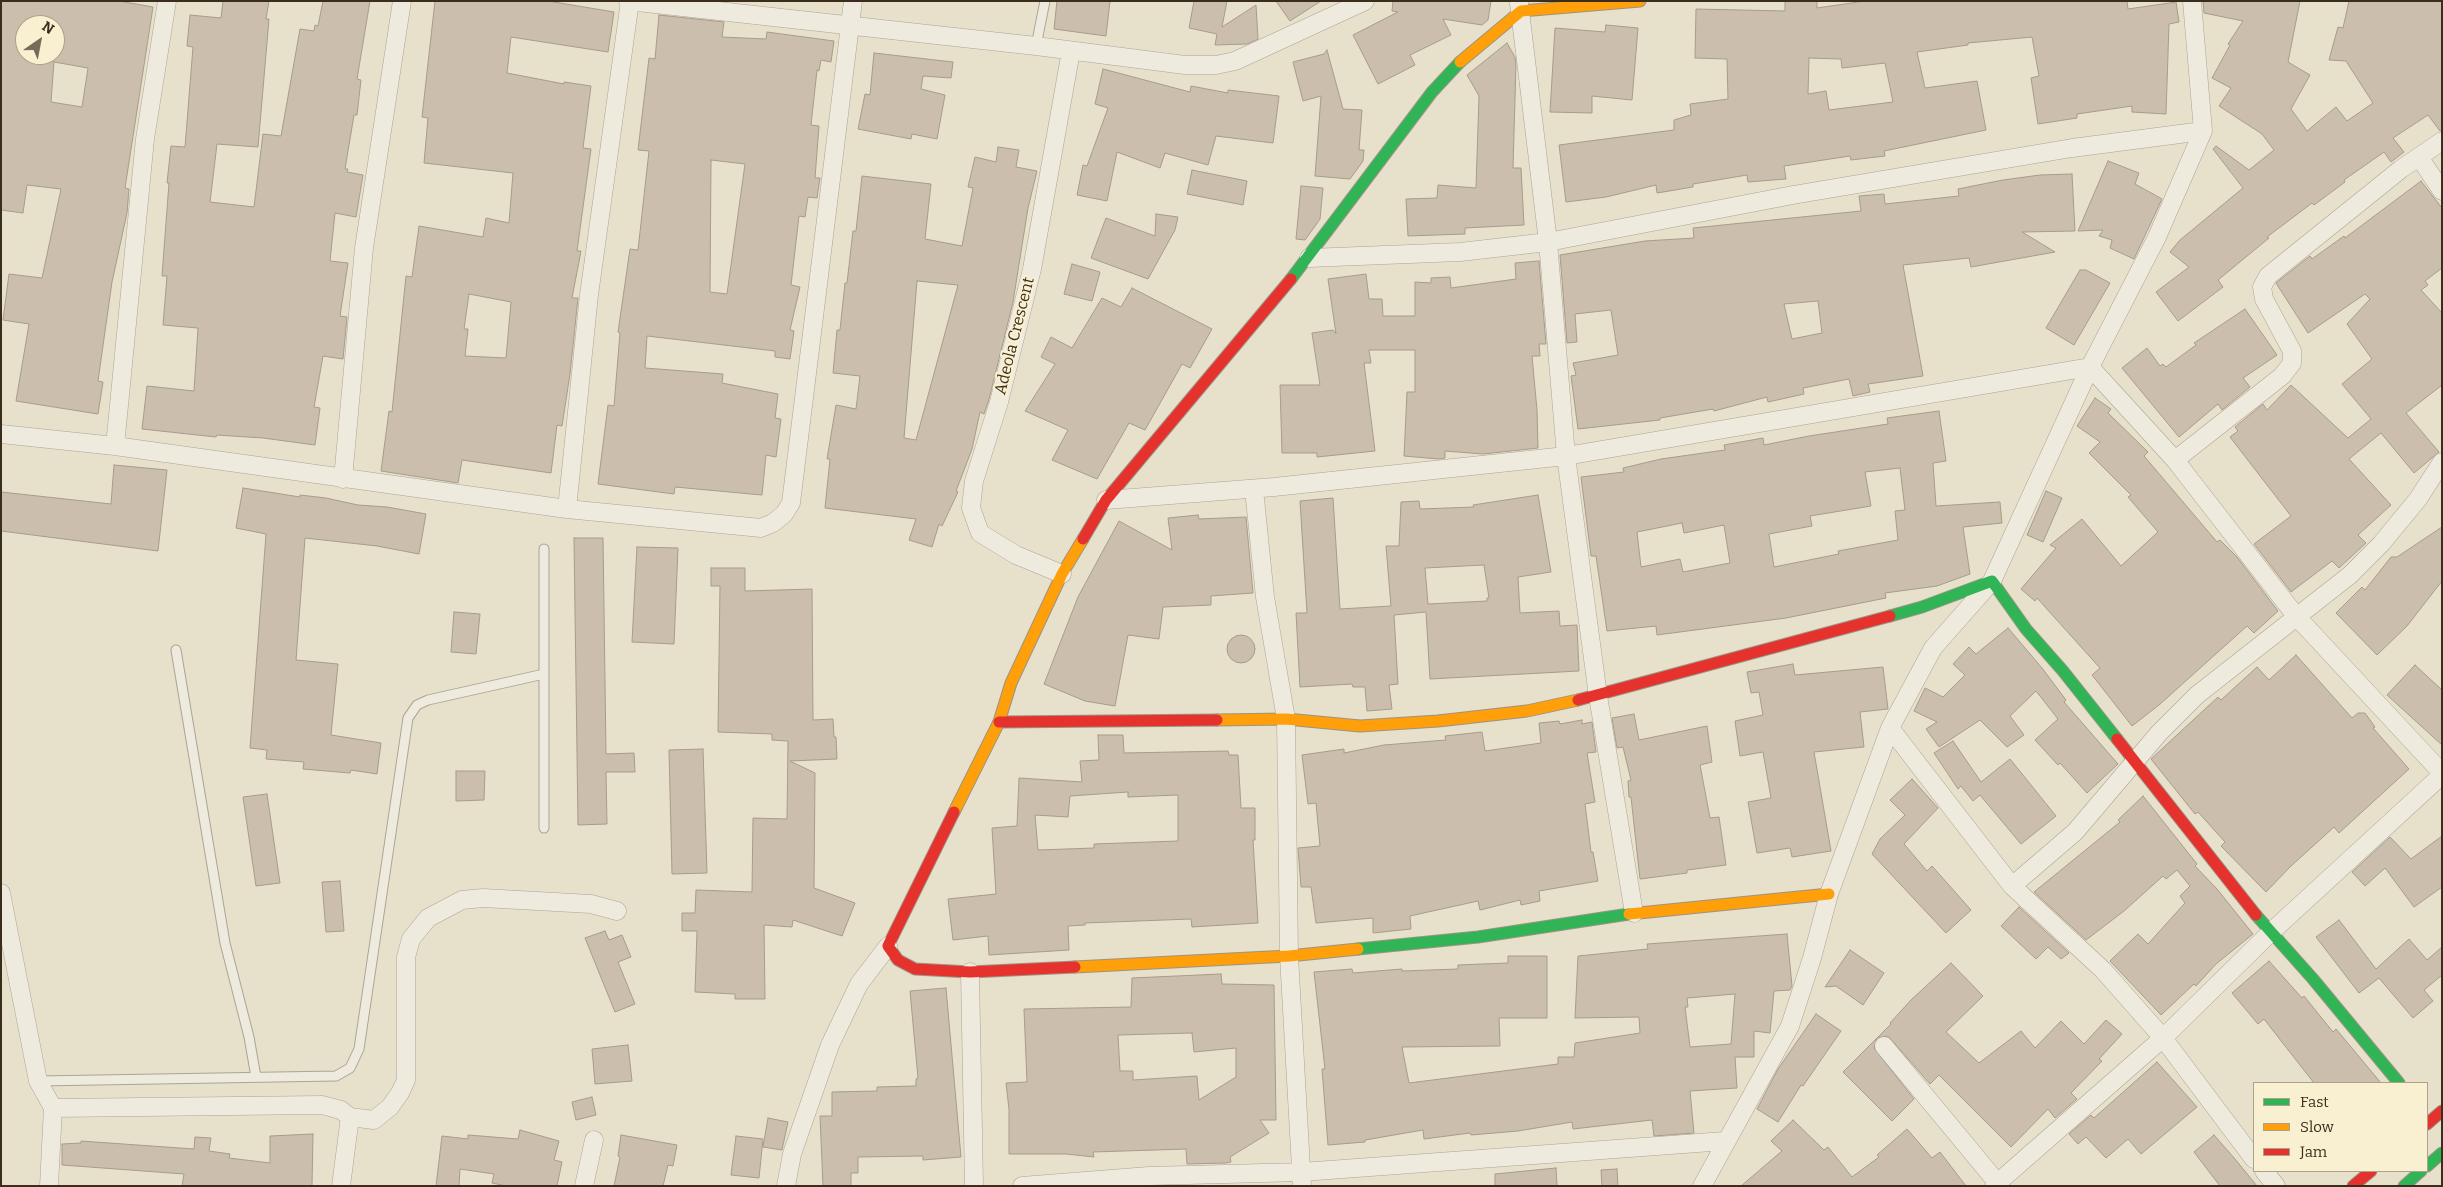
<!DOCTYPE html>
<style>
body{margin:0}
#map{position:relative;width:2443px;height:1187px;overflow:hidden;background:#e7e0cb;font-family:Bitter,serif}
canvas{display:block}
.frame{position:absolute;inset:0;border:2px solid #3b2d1c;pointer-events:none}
.legend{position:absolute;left:2253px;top:1082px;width:175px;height:90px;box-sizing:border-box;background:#f9f0d1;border:1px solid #ada289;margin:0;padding:6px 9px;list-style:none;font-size:15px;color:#3b2d1c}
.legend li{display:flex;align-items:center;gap:10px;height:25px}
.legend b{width:25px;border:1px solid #ada289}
.north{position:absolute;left:15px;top:15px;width:50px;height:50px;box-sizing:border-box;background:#f9f0d1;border:1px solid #ada289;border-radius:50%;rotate:33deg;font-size:14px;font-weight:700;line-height:20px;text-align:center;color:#3b2d1c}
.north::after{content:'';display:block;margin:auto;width:18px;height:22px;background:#776c59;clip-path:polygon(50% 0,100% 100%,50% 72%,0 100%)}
</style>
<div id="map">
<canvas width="2443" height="1187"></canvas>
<div class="frame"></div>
<ul class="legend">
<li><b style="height:6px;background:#30b455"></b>Fast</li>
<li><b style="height:6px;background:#ff9f0a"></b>Slow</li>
<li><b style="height:6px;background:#e5322d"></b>Jam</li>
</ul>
<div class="north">N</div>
</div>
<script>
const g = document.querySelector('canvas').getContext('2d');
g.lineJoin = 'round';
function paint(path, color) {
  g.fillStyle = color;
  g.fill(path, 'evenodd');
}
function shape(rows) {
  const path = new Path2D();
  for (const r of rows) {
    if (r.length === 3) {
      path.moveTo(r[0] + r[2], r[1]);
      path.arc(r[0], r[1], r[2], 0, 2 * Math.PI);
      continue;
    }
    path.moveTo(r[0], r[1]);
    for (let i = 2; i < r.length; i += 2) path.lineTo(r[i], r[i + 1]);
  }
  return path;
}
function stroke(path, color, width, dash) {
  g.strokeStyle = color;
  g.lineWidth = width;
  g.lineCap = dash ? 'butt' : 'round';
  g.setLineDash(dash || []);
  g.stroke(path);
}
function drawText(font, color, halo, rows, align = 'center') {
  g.font = font + ' Bitter,serif';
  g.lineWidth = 4.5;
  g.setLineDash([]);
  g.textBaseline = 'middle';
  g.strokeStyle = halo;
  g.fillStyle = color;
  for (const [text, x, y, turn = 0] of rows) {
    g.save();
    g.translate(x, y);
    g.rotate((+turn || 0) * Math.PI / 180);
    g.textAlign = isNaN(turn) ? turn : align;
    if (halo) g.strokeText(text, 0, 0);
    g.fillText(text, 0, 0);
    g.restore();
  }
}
const building = shape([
 [1,1,119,1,153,7,125,188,129,189,127,213,112,282,98,381,103,382,98,414,16,401,29,324,3,320,9,274,42,278,61,189,27,185,23,213,1,210,1,1],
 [25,25,55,25,55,55,25,55,25,25],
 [54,62,88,68,82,107,51,102,54,62],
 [223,1,269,1,266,19,269,19,258,147,217,144,210,202,254,207,263,134,281,136,300,29,314,31,315,25,318,26,323,1,370,1,357,79,361,80,357,115,354,115,345,169,348,169,347,172,363,175,356,217,335,213,330,261,348,263,340,316,347,317,343,359,323,356,314,407,320,408,315,445,263,438,217,435,216,437,142,429,147,386,194,391,198,328,163,325,167,276,162,276,169,183,167,183,171,146,185,147,193,47,187,46,190,15,221,18,223,1],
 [435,1,548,1,614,12,608,52,511,37,507,73,564,84,564,82,591,86,583,148,591,149,577,251,581,251,572,298,578,298,570,374,562,426,557,425,551,473,462,460,458,483,381,471,389,411,392,412,406,276,412,277,419,226,483,237,486,218,509,223,513,173,424,163,428,118,422,117,435,1],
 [469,294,511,302,506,358,465,356,468,329,464,329,469,294],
 [1057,1,1110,1,1106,36,1054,29,1057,1],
 [1194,1,1227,1,1222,27,1256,5,1258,39,1247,44,1215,45,1217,34,1189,28,1194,1],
 [1276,1,1321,1,1290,21,1276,1],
 [1393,1,1491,1,1488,20,1482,25,1443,19,1451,35,1410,55,1415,65,1378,84,1353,35,1398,12,1392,11,1393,1],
 [1785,1,1817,1,1817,8,1865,1,2127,1,2128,9,2176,2,2179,22,2169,24,2166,114,2132,112,2132,106,2077,114,2077,118,2038,124,2031,78,2039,76,2032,37,1968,43,1968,45,1917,52,1925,88,1977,81,1986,130,1884,151,1885,156,1851,160,1850,156,1784,166,1786,179,1748,182,1747,175,1693,184,1693,187,1657,193,1656,185,1606,197,1566,202,1559,145,1674,130,1674,120,1691,115,1690,104,1728,99,1727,59,1695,58,1696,9,1785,11,1785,1],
 [1809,58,1841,59,1842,68,1885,63,1893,102,1829,110,1826,91,1808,94,1809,58],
 [2203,1,2300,1,2288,62,2310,75,2291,109,2307,131,2336,107,2347,121,2373,103,2346,61,2329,60,2338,27,2343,28,2349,1,2442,1,2442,130,2440,131,2428,115,2393,138,2404,152,2391,162,2384,152,2344,180,2345,182,2314,205,2312,203,2267,237,2269,238,2218,280,2223,287,2178,321,2156,292,2189,267,2170,252,2180,240,2243,188,2213,149,2216,146,2249,170,2274,150,2262,134,2219,106,2231,88,2212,78,2230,45,2228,44,2243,21,2204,13,2203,1],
 [659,15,724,22,722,37,766,39,767,32,834,41,831,62,821,60,819,71,817,70,811,125,819,126,815,178,820,178,817,198,808,197,805,217,799,216,791,285,800,287,790,330,794,331,790,359,775,357,775,351,647,336,645,368,723,374,722,383,778,394,775,418,781,419,776,457,766,455,762,495,675,487,674,494,598,484,608,405,614,406,620,333,618,332,630,249,638,250,649,151,638,150,649,58,655,59,659,15],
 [711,160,745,164,727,294,710,292,711,160],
 [1606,25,1638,28,1632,100,1592,96,1592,113,1550,112,1555,28,1605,32,1606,25],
 [1507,43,1515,57,1516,64,1513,168,1521,168,1524,225,1465,228,1465,234,1408,236,1406,199,1437,198,1438,185,1476,188,1479,96,1467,75,1507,43],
 [1327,50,1343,109,1362,110,1359,150,1364,150,1363,161,1350,179,1315,176,1321,96,1303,101,1293,62,1324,54,1327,50],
 [874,53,953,62,951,78,923,76,921,89,945,95,937,139,912,134,911,139,858,129,865,94,870,95,874,53],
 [1103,69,1190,92,1191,86,1228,93,1228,90,1279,96,1273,143,1216,136,1208,165,1165,153,1160,168,1117,152,1107,201,1077,195,1083,165,1087,166,1108,108,1095,104,1103,69],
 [998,147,1019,150,1016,167,1037,171,1028,208,1013,302,989,399,984,414,980,412,972,449,956,491,958,492,942,526,939,524,932,547,909,540,916,519,825,508,830,459,827,459,836,405,856,409,860,376,833,373,837,330,840,330,845,283,847,283,853,231,856,231,862,176,931,184,925,239,962,246,973,188,968,187,975,157,996,162,998,147],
 [917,281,958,285,916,440,904,438,917,281],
 [2108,161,2139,173,2135,184,2162,199,2134,259,2110,248,2112,240,2099,236,2103,230,2078,231,2108,161],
 [1192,170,1247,181,1243,205,1187,194,1192,170],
 [2072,174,2075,231,2022,232,2055,252,1971,267,1969,258,1903,265,1923,376,1868,384,1870,392,1853,396,1849,379,1803,388,1804,394,1768,402,1767,397,1714,411,1713,409,1660,418,1660,420,1578,429,1571,376,1576,375,1573,363,1618,355,1611,310,1575,314,1577,342,1567,343,1560,255,1645,241,1694,238,1693,228,1861,211,1859,196,1884,194,1885,204,1959,196,1958,189,2003,180,2040,175,2072,174],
 [1818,301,1822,333,1792,339,1784,304,1818,301],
 [2421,181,2442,208,2442,268,2425,281,2428,285,2421,290,2442,313,2442,385,2406,413,2439,452,2414,473,2381,433,2349,459,2391,505,2358,535,2366,543,2339,568,2332,561,2291,592,2254,544,2291,516,2230,437,2238,431,2235,427,2263,404,2267,410,2291,385,2348,438,2371,419,2342,384,2372,359,2347,324,2370,299,2365,294,2308,333,2276,283,2310,256,2312,259,2344,236,2345,238,2421,181],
 [1301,186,1323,188,1320,219,1305,240,1296,239,1301,186],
 [1156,214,1178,217,1175,230,1148,279,1091,258,1106,218,1155,236,1156,214],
 [1539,261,1546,344,1539,344,1540,356,1532,356,1537,410,1538,448,1483,454,1445,451,1445,458,1439,459,1404,456,1407,392,1415,392,1415,350,1369,350,1371,363,1364,363,1375,451,1317,457,1317,453,1282,453,1280,385,1320,385,1312,333,1333,330,1336,334,1328,279,1366,274,1369,299,1382,299,1383,316,1415,316,1415,282,1431,283,1431,278,1450,277,1451,288,1516,279,1515,263,1539,261],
 [1072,264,1100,272,1092,301,1064,294,1072,264],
 [2080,270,2086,270,2110,283,2074,345,2046,328,2080,270],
 [1132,288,1212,329,1190,368,1182,364,1145,430,1129,423,1097,479,1052,460,1068,430,1025,411,1055,364,1041,357,1051,337,1072,348,1102,298,1121,307,1132,288],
 [2245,309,2277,355,2243,378,2250,387,2222,410,2218,404,2179,437,2122,368,2147,348,2160,366,2163,364,2166,367,2196,345,2194,343,2245,309],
 [2095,398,2111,409,2108,413,2148,452,2144,456,2217,542,2220,540,2237,557,2278,611,2254,633,2247,626,2159,705,2132,726,2092,675,2100,668,2037,598,2035,601,2021,589,2056,548,2050,545,2082,519,2121,566,2158,532,2128,497,2131,495,2089,453,2100,442,2077,426,2095,398],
 [1939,411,1946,461,1933,463,1936,506,2000,502,2002,523,1963,527,1970,574,1937,586,1885,593,1886,598,1786,618,1657,635,1656,626,1607,631,1596,556,1591,556,1581,477,1624,472,1623,468,1661,459,1725,450,1724,445,1763,438,1764,445,1809,436,1888,424,1887,418,1939,411],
 [1900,468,1905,510,1895,511,1898,540,1838,551,1839,554,1774,567,1769,534,1812,526,1810,516,1871,506,1865,472,1900,468],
 [1682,523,1684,533,1724,525,1730,563,1683,572,1680,559,1641,567,1637,532,1682,523],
 [114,465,167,470,158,551,1,531,1,492,111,504,114,465],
 [243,488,300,497,300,495,326,498,358,505,387,507,426,514,419,554,377,546,305,538,296,660,338,664,331,735,381,743,377,774,351,770,350,773,303,769,304,762,266,759,267,750,250,748,266,534,236,528,243,488],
 [2046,491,2062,498,2043,542,2027,535,2046,491],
 [1538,495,1551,572,1518,577,1520,613,1559,611,1560,626,1577,625,1579,671,1430,679,1426,612,1394,615,1398,684,1389,685,1392,709,1367,711,1365,687,1353,687,1352,684,1300,687,1296,613,1307,613,1300,501,1333,498,1340,609,1391,606,1386,546,1399,546,1401,502,1419,501,1420,509,1474,507,1473,505,1538,495],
 [1484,565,1489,598,1487,598,1487,601,1428,604,1425,568,1484,565],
 [1198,515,1199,519,1246,517,1253,593,1211,596,1211,605,1163,607,1159,639,1128,635,1115,706,1085,701,1044,684,1078,597,1119,521,1172,550,1168,518,1198,515],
 [2442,527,2442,581,2407,626,2377,655,2336,613,2362,587,2365,590,2391,557,2397,557,2442,527],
 [574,538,603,538,606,754,634,753,635,772,606,772,607,824,578,825,574,538],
 [637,547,678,548,674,644,632,642,637,547],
 [711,568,745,568,745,591,812,589,813,720,833,719,834,737,836,737,837,759,790,761,815,773,814,888,855,903,842,936,793,920,792,927,764,925,765,999,735,999,735,994,695,992,697,931,682,931,682,913,695,913,696,890,752,892,753,818,787,819,788,741,772,740,772,734,718,732,720,586,711,586,711,568],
 [454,612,480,614,476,654,451,652,454,612],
 [2008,628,2042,668,2066,700,2064,702,2118,764,2087,793,2060,763,2058,765,2035,740,2058,719,2036,691,2010,716,2024,735,2007,747,1980,720,1939,747,1926,729,1937,722,1914,711,1925,688,1943,697,1965,675,1953,664,1969,647,1976,654,2008,628],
 [1241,649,14],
 [2296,655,2352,718,2358,713,2365,713,2375,727,2373,728,2409,769,2339,833,2334,827,2290,867,2266,892,2221,846,2225,842,2198,812,2195,814,2151,759,2218,697,2221,700,2257,667,2269,680,2296,655],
 [1793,664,1795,675,1883,667,1888,709,1860,712,1864,747,1814,752,1831,851,1792,857,1790,848,1757,853,1748,802,1771,798,1763,752,1740,756,1735,721,1763,715,1759,692,1751,693,1747,672,1793,664],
 [2415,665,2442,690,2442,745,2387,695,2415,665],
 [1634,714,1639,740,1707,726,1712,762,1700,765,1710,818,1719,817,1726,865,1687,870,1687,873,1640,879,1631,797,1629,797,1628,781,1631,780,1623,747,1617,748,1612,718,1634,714],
 [1582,720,1582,724,1592,722,1596,752,1587,753,1595,802,1585,804,1591,852,1593,852,1598,881,1539,891,1540,901,1521,905,1520,900,1480,910,1478,901,1410,916,1411,929,1373,933,1373,918,1316,923,1311,887,1301,887,1298,848,1320,846,1316,803,1308,804,1302,755,1344,749,1344,753,1384,745,1446,740,1445,736,1482,732,1485,751,1541,743,1539,723,1559,721,1560,724,1582,720],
 [1098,735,1123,735,1124,753,1228,751,1229,755,1238,755,1241,808,1255,808,1255,840,1253,840,1258,923,1192,927,1191,919,1085,923,1085,925,1068,926,1069,950,989,955,988,936,953,940,948,899,996,894,992,828,1017,826,1019,778,1082,782,1080,761,1099,760,1098,735],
 [1128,792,1128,797,1178,795,1178,841,1094,844,1094,848,1038,850,1035,815,1068,817,1070,796,1128,792],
 [1953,741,1981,782,2010,759,2056,816,2021,844,1980,795,1973,801,1961,786,1958,789,1934,753,1953,741],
 [703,749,707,873,672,874,669,750,703,749],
 [456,771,485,771,484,800,456,801,456,771],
 [1912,779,1938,808,1904,844,1927,871,1932,866,1971,910,1946,933,1872,854,1880,839,1905,815,1890,800,1912,779],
 [267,794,280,883,256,886,243,797,267,794],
 [2143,796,2197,864,2195,866,2217,889,2253,934,2216,964,2196,986,2194,984,2161,1015,2110,961,2138,934,2148,944,2185,903,2180,896,2190,886,2177,870,2166,879,2163,876,2124,911,2086,940,2034,892,2120,822,2118,820,2143,796],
 [2442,836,2442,887,2414,907,2385,868,2365,886,2352,872,2390,837,2411,859,2442,836],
 [340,881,344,931,326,932,322,882,340,881],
 [2019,907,2069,953,2061,959,2048,947,2036,959,2001,926,2019,907],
 [2339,920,2376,969,2409,939,2427,960,2442,947,2442,975,2424,990,2433,1001,2413,1018,2379,978,2359,993,2316,937,2339,920],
 [605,931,609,940,622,935,631,957,618,962,635,1004,615,1012,585,938,605,931],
 [1787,934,1792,986,1790,990,1774,991,1770,1033,1754,1031,1754,1057,1735,1057,1737,1088,1690,1091,1694,1133,1654,1136,1652,1120,1573,1129,1572,1122,1518,1131,1471,1135,1470,1133,1424,1139,1423,1130,1365,1140,1365,1142,1328,1145,1322,1069,1325,1069,1314,972,1352,969,1353,973,1402,969,1402,971,1458,969,1458,965,1508,963,1508,956,1547,956,1547,1018,1499,1018,1500,1046,1402,1047,1409,1083,1558,1064,1558,1057,1574,1057,1575,1043,1640,1033,1639,1017,1575,1018,1578,956,1648,949,1647,944,1787,934],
 [1735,994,1731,1044,1690,1047,1685,1007,1688,1007,1687,998,1735,994],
 [1850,950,1884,973,1863,1005,1836,986,1825,987,1850,950],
 [2269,961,2302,998,2304,996,2333,1032,2336,1029,2381,1083,2314,1083,2264,1019,2258,1024,2232,993,2269,961],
 [1951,963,1983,996,1946,1032,1979,1063,2021,1031,2035,1048,2061,1021,2084,1044,2106,1020,2122,1034,2099,1059,2102,1061,2071,1093,2077,1099,2055,1118,2048,1109,2011,1147,1939,1075,1930,1084,1888,1036,1877,1038,1874,1048,1914,1099,1892,1121,1843,1072,1891,1024,1890,1023,1911,1000,1951,963],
 [1221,974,1222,984,1274,985,1276,1120,1260,1120,1269,1133,1230,1157,1231,1162,1226,1163,1187,1164,1186,1149,1093,1152,1094,1157,1066,1154,1009,1154,1009,1109,1006,1083,1027,1082,1024,1009,1131,1007,1132,978,1221,974],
 [1192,1033,1194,1052,1236,1048,1236,1077,1199,1100,1197,1076,1133,1080,1133,1071,1120,1071,1118,1035,1192,1033],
 [946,988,961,1157,923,1160,923,1156,858,1157,858,1173,851,1173,851,1186,823,1186,820,1116,832,1116,832,1092,877,1091,877,1087,916,1086,916,1079,918,1078,910,991,946,988],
 [1816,1014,1841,1031,1803,1086,1801,1085,1778,1122,1757,1109,1778,1069,1816,1014],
 [628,1045,632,1081,595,1084,592,1049,628,1045],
 [2157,1062,2197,1107,2141,1154,2128,1139,2106,1158,2086,1137,2078,1144,2069,1134,2091,1115,2094,1118,2157,1062],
 [592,1097,596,1115,576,1120,572,1102,592,1097],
 [768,1118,788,1122,782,1150,763,1147,768,1118],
 [1793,1120,1824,1150,1828,1147,1852,1177,1879,1157,1877,1155,1907,1129,1932,1158,1940,1152,1966,1186,1741,1186,1782,1151,1771,1141,1793,1120],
 [520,1130,559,1141,554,1160,562,1162,557,1186,506,1186,492,1183,494,1174,460,1169,459,1186,436,1186,442,1136,468,1139,468,1135,518,1139,520,1130],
 [313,1134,312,1186,182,1186,184,1174,62,1165,62,1144,81,1143,81,1141,194,1149,195,1137,211,1138,209,1151,230,1154,229,1158,270,1163,270,1136,313,1134],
 [621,1135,677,1145,673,1166,668,1165,663,1186,614,1186,620,1157,618,1156,621,1135],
 [2214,1135,2235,1159,2257,1186,2220,1186,2194,1152,2214,1135],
 [736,1136,763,1139,759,1178,731,1175,736,1136],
 [1556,1168,1557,1186,1495,1186,1495,1174,1556,1168],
 [1617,1169,1618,1186,1602,1186,1601,1170,1617,1169]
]);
paint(building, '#cbbeac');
stroke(building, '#a79b8b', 1);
const lane = shape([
 [1036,46,1045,1],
 [176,650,225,943,249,1037,256,1077],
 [544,828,544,549],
 [38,1081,336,1076,350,1068,359,1049,408,718,417,705,428,700,544,674]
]);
const street = shape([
 [628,1,1036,46,1185,65,1216,65,1235,61,1365,1],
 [1519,3,1548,242,1566,456,1598,696,1634,913],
 [2419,157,2442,191],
 [1309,258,1460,252,1548,242,1793,195,2072,148,2203,131],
 [1,434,115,446,567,509,761,528,773,523,784,514,791,503,853,1],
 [115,446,145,139,167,1],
 [2175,460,2282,376,2292,363,2292,351,2264,299,2262,287,2268,276,2401,169,2442,141],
 [343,479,364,248,402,1],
 [1254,489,1265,597,1286,719,1289,956,1302,1186],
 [1106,500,1274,487,1566,456,2090,367,2175,460,2296,616,2442,773],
 [567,509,589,295,630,1],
 [1062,574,1016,555,980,533,971,508,974,481,999,402,1032,269,1071,51],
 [1890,728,2012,886,2103,970,2163,1038,2254,1159],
 [2012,886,2075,832,2159,733,2197,695,2350,575,2381,544,2418,499,2442,462],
 [1,893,38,1081,53,1108,49,1186],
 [970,972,974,1186],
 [1884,1046,2000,1186],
 [53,1108,322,1105,341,1110,350,1117,374,1120,390,1107,400,1093,406,1080,406,957,411,939,428,918,462,900,483,898,591,904,617,911],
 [2264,1171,2276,1186],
 [341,1186,350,1117],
 [584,1186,594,1140],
 [786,1186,792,1154,830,1045,859,984,888,946],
 [1022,1186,1149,1176,1302,1172,1725,1141],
 [1702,1186,1790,1026,1812,958,1829,894,1890,728,1933,648,1992,581,2090,367,2157,237,2203,131,2192,1],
 [1994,1186,2163,1038,2270,933,2442,775]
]);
const fast = shape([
 [1291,279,1432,92,1460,62],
 [1890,616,1922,607,1992,581,2026,629,2063,671,2117,739],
 [2256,915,2313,979,2399,1083],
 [1358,949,1478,937,1629,914],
 [2427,1166,2442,1153],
 [2404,1186,2421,1171]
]);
const slow = shape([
 [1460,62,1521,11,1640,1],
 [1217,720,1286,719,1360,726,1438,721,1527,711,1578,700],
 [954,812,999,722,1011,683,1062,574,1083,539],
 [1629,914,1829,894],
 [1075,967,1289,956,1358,949]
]);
const jam = shape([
 [1083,539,1106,500,1291,279],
 [1578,700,1890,616],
 [999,722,1217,720],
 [2117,739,2256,915],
 [954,812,888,946,898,960,915,969,970,972,1075,967],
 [2427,1124,2442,1111],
 [2353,1186,2371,1171]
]);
stroke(lane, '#aca495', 11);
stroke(street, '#aca495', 19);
stroke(fast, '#9b9485', 13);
stroke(slow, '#9b9485', 13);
stroke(jam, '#9b9485', 13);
stroke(lane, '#eeeade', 9);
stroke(street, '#eeeade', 18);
stroke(fast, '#30b455', 11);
stroke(slow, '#ff9f0a', 11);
stroke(jam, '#e5322d', 11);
drawText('16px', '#3b2d1c', '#f9f0d1', [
 ["Adeola Crescent",1015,336,-76]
]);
</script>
